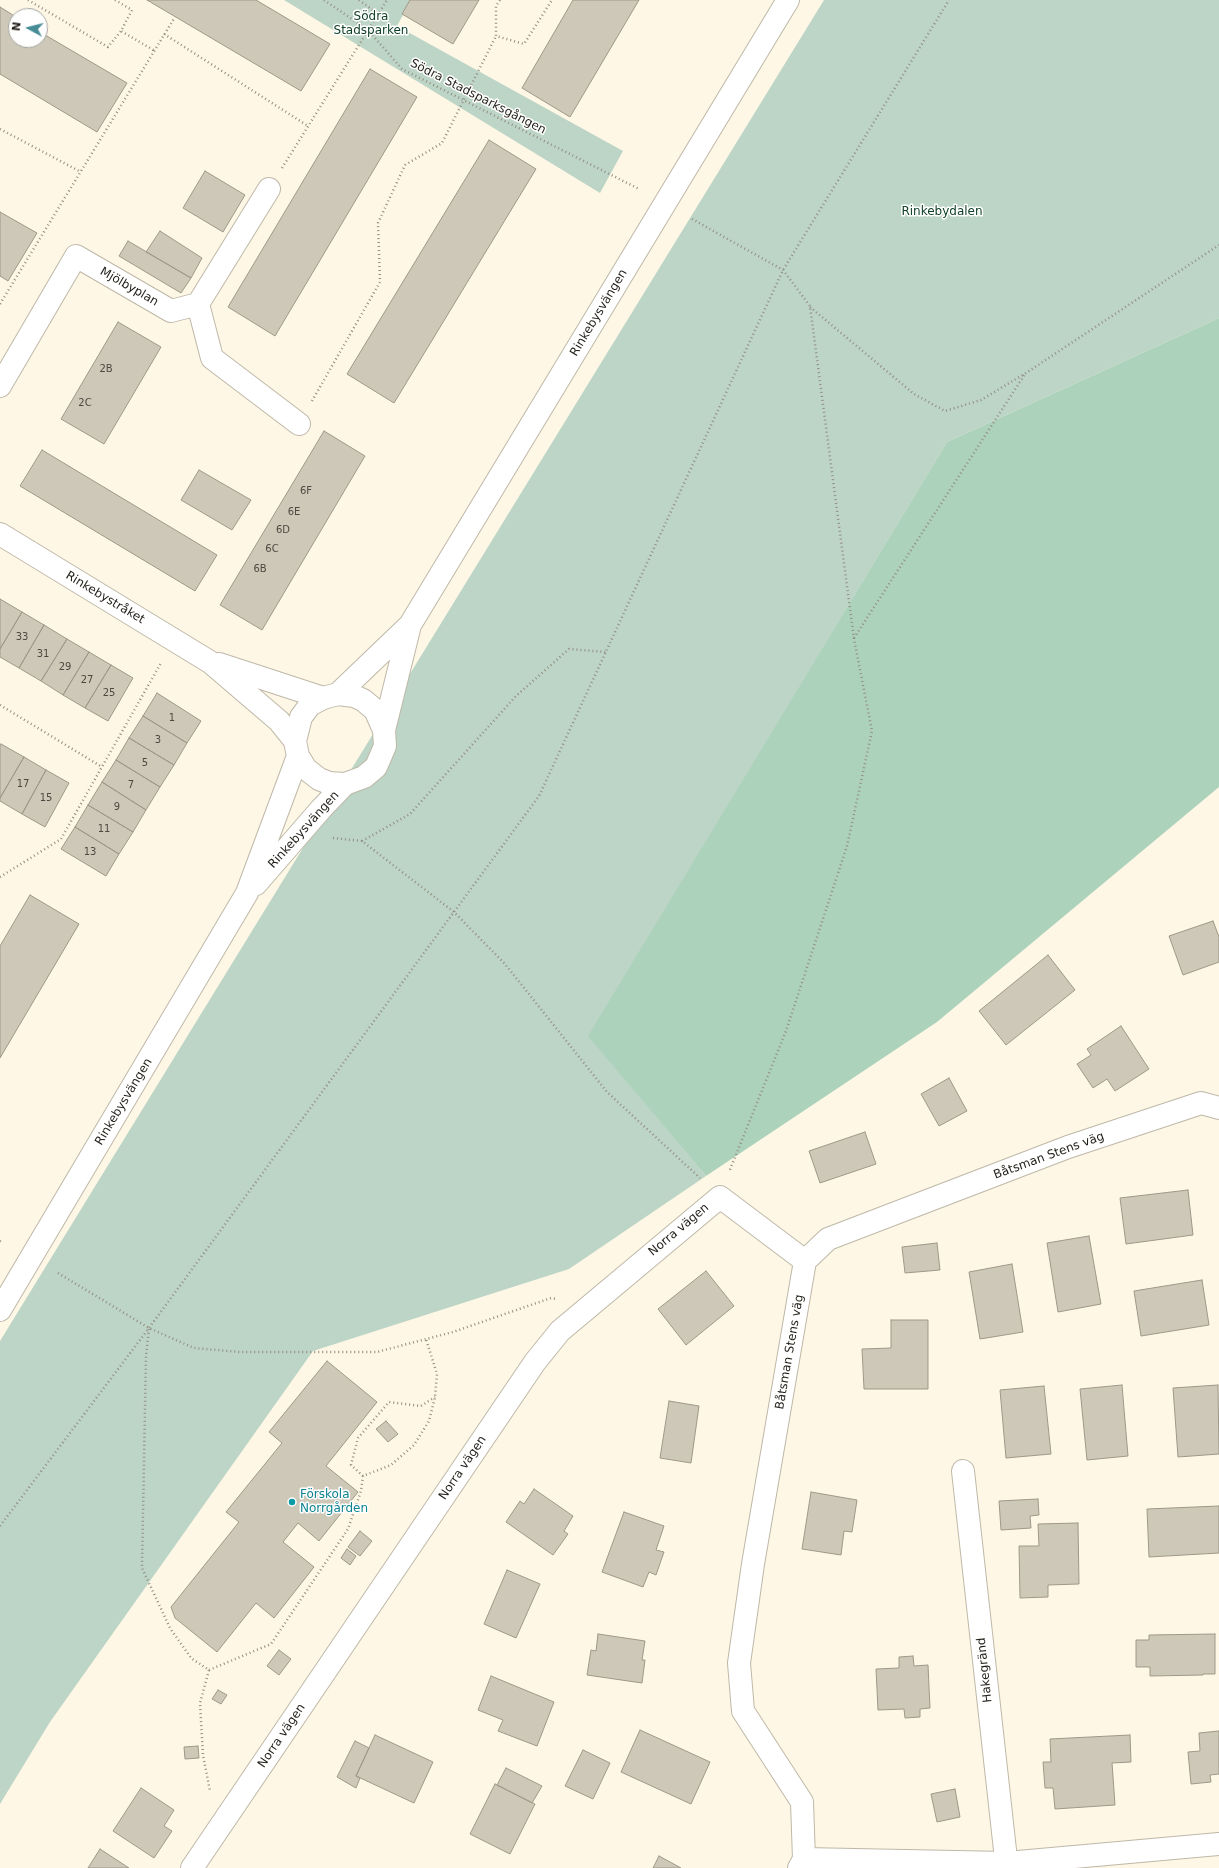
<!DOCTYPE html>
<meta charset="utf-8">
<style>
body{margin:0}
#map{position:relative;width:1219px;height:1868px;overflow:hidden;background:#fef7e6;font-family:"DejaVu Sans",sans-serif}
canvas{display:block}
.north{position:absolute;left:8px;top:8px;width:40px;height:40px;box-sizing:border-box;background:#fff;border:1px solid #a7a5a3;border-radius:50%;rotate:277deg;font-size:11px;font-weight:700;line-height:16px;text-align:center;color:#221f19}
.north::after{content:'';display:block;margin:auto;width:14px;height:18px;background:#458c95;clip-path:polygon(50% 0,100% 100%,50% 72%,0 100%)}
</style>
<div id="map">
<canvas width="1219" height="1868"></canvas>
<div class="north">N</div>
</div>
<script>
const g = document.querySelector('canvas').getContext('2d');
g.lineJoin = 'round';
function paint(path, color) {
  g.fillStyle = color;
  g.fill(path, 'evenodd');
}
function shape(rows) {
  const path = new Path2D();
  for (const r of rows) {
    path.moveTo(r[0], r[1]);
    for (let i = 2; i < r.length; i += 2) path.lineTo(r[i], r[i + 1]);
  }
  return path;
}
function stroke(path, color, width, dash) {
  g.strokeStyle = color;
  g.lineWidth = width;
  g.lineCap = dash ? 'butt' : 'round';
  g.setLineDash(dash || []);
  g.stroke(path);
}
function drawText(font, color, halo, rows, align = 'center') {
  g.font = font + ' "DejaVu Sans",sans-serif';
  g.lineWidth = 3;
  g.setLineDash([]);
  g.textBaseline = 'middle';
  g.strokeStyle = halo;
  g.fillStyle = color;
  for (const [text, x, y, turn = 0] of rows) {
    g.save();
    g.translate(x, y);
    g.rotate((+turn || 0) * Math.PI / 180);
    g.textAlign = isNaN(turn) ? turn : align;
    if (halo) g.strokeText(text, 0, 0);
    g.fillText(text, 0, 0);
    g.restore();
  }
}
paint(shape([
 [284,0,411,0,397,26,623,151,600,193],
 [824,0,1219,0,1219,318,947,442,589,1036,706,1176,569,1269,313,1351,50,1722,0,1804,0,1341]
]), '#bdd5c6');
paint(shape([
 [1219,318,1219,787,937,1022,706,1176,588,1036,947,442]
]), '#add2bb');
const building = shape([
 [147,0,256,0,330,44,301,91,147,0],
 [410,0,479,0,453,44,402,14,410,0],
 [573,0,639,0,570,117,522,88,573,0],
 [0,7,16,17,16,40,40,40,40,32,127,83,97,132,0,74,0,7],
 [370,69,417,97,275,336,228,307,370,69],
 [489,140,536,169,394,403,347,374,489,140],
 [205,171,245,195,223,232,183,208,205,171],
 [0,212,37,233,8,281,0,276,0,212],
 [160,231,202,258,191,278,146,252,160,231],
 [128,241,191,278,181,293,119,256,128,241],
 [118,322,161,347,104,444,61,419,118,322],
 [324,431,365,456,262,630,220,605,324,431],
 [42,450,217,555,195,591,20,486,42,450],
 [199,470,251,500,232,530,181,500,199,470],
 [0,599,22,612,0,649,0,599],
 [22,612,44,625,19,668,0,657,0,649,22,612],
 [44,625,67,639,41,681,19,668,44,625],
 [67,639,89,652,63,695,41,681,67,639],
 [89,652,111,665,85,708,63,695,89,652],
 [111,665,133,678,108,721,85,708,111,665],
 [157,693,201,721,187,743,143,716,157,693],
 [143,716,187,743,174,765,129,738,143,716],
 [129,738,174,765,160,787,116,760,129,738],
 [1,744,24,757,0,798,0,746,1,744],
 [24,757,46,770,22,814,0,801,0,798,24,757],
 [116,760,160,787,146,810,102,782,116,760],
 [46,770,69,783,45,827,22,814,46,770],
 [102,782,146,810,133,832,88,805,102,782],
 [88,805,133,832,119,854,75,827,88,805],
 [75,827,119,854,106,876,61,849,75,827],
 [30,895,79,924,0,1058,0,946,30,895],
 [1213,921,1219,937,1219,962,1183,975,1169,936,1213,921],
 [1048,955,1075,990,1006,1045,979,1011,1048,955],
 [1121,1026,1149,1069,1115,1091,1107,1079,1093,1088,1077,1064,1091,1055,1087,1049,1121,1026],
 [949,1078,967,1111,939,1126,921,1094,949,1078],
 [865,1132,876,1164,820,1183,809,1151,865,1132],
 [1188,1190,1193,1235,1126,1244,1120,1198,1188,1190],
 [1089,1236,1101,1304,1058,1312,1047,1243,1089,1236],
 [937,1243,940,1270,905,1273,902,1247,937,1243],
 [1012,1264,1023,1332,980,1339,969,1272,1012,1264],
 [706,1271,734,1306,686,1345,658,1309,706,1271],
 [1202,1280,1209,1325,1141,1336,1134,1291,1202,1280],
 [891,1320,928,1320,928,1389,864,1389,862,1349,891,1348,891,1320],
 [327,1361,377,1402,326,1466,358,1492,319,1541,298,1523,283,1542,314,1567,274,1618,256,1603,217,1652,175,1618,171,1607,239,1522,226,1512,282,1443,269,1432,327,1361],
 [1122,1385,1128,1456,1087,1460,1080,1389,1122,1385],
 [1218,1385,1219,1454,1178,1457,1173,1388,1218,1385],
 [1044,1386,1051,1454,1006,1458,1000,1390,1044,1386],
 [669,1401,699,1406,691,1463,660,1458,669,1401],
 [386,1421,398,1434,388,1442,376,1429,386,1421],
 [534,1489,573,1516,564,1531,568,1534,553,1555,506,1522,520,1501,524,1504,534,1489],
 [811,1492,857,1500,852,1532,844,1531,841,1555,802,1549,811,1492],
 [1038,1499,1039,1515,1030,1516,1031,1528,1001,1530,999,1501,1038,1499],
 [1219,1506,1219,1553,1149,1557,1147,1509,1219,1506],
 [624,1512,664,1526,656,1550,664,1552,656,1575,649,1572,643,1587,602,1572,624,1512],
 [1078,1523,1079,1584,1048,1585,1048,1597,1020,1598,1019,1546,1039,1546,1038,1524,1078,1523],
 [360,1531,372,1541,360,1556,348,1547,360,1531],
 [347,1549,356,1556,350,1565,341,1558,347,1549],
 [507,1570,540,1584,516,1638,484,1624,507,1570],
 [598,1634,645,1641,642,1660,645,1660,642,1683,587,1675,591,1650,596,1651,598,1634],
 [1215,1634,1215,1674,1203,1674,1203,1675,1150,1676,1150,1667,1136,1667,1136,1640,1149,1640,1149,1635,1215,1634],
 [279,1650,291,1659,279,1675,267,1666,279,1650],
 [913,1656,914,1666,928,1665,930,1708,920,1709,920,1717,905,1718,904,1709,878,1710,876,1669,899,1668,899,1657,913,1656],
 [491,1676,554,1702,537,1746,498,1731,503,1720,478,1710,491,1676],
 [218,1690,227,1695,221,1704,212,1699,218,1690],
 [640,1730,710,1762,691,1804,621,1772,640,1730],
 [1219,1731,1219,1774,1210,1775,1211,1782,1191,1784,1188,1752,1200,1751,1199,1733,1219,1731],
 [375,1735,433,1762,414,1803,356,1776,375,1735],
 [1130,1735,1131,1762,1112,1763,1115,1805,1055,1809,1053,1788,1045,1788,1043,1762,1051,1762,1050,1739,1130,1735],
 [355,1741,369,1748,356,1776,360,1778,356,1788,337,1777,355,1741],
 [198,1746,199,1758,185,1759,184,1747,198,1746],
 [583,1750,610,1763,593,1799,565,1786,583,1750],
 [506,1768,542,1786,532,1803,497,1785,506,1768],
 [495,1784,535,1804,510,1854,470,1834,495,1784],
 [141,1788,174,1810,164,1826,172,1831,154,1858,113,1831,141,1788],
 [955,1789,960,1817,937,1822,931,1794,955,1789],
 [100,1849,129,1868,88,1868,100,1849],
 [659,1856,681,1868,653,1868,659,1856]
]);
paint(building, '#cec8b8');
stroke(building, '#9f9889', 1);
const street = shape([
 [198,304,212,358,299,424],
 [0,386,76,256,171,311,198,304,269,189],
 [0,534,210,662,279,721,295,741],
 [219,664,323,698],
 [963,1471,1007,1868],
 [804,1859,1007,1863,1219,1844],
 [192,1868,535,1362,560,1331,720,1197,805,1261],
 [799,1868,804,1859,802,1802,743,1711,739,1663,753,1564,805,1261,828,1239,1068,1147,1201,1103,1219,1108]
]);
const secondary = shape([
 [338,694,410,625,788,0],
 [384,730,375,710,363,700,354,696,338,694,323,698,310,705,301,717,295,741,298,756,306,769,319,779,329,783,345,784,364,777,376,767,385,746,384,730,410,625],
 [256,884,321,809,345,784],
 [0,1310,247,893,298,756]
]);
stroke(street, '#beb8a8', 24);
stroke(secondary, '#beb8a8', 24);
stroke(shape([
 [28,0,108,47,121,31],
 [115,0,132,10,121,31,155,51],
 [324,0,368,30,402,69,639,189],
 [359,0,378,14],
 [500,0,496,6,496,36,524,44,552,0],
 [164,34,308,126],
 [0,129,81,172],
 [282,168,387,0],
 [692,219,783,270,810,306,854,639,872,731,847,846,786,1031,729,1172],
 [0,304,175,17],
 [810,307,914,394,945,411,981,400,1026,373,1219,245],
 [312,401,380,282,378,223,405,165,442,143,496,36],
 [854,638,1025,374],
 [0,705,102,767],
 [333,838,362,841,454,912,505,964,607,1092,700,1178],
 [362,841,410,814,516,696,569,649,606,652],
 [0,877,61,839,161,663],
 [0,1241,3,1243],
 [58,1273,149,1328,194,1348,240,1352,377,1352,453,1332,551,1298,557,1299],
 [149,1329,146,1356,142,1568,170,1628,191,1658,209,1670,200,1703,203,1755,210,1791],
 [363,1476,351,1465,358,1438,389,1402,421,1406,435,1397],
 [0,1526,149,1328,539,796,783,270,949,0],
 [209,1670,271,1644,348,1529,361,1491,363,1476,391,1465,414,1445,429,1421,435,1397,437,1374,426,1339]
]), '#938e82', 2.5, [1, 3]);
stroke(street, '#fff', 22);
stroke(secondary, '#fff', 22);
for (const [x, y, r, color] of [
 [292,1502,4,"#0f9aa8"]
]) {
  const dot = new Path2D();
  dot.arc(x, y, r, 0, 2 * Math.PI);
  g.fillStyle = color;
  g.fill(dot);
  stroke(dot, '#fff', 1.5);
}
drawText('10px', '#4d4941', null, [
 ["2B",106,369],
 ["2C",85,403],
 ["6F",306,491],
 ["6E",294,512],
 ["6D",283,530],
 ["6C",272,549],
 ["6B",260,569],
 ["33",22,637],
 ["31",43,654],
 ["29",65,667],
 ["27",87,680],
 ["25",109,693],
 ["1",172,718],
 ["3",158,740],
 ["5",145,763],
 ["17",23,784],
 ["7",131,785],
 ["15",46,798],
 ["9",117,807],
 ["11",104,829],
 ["13",90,852]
]);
drawText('12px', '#114028', '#fff', [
 ["Södra",371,17],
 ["Stadsparken",371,31],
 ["Rinkebydalen",942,212]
]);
drawText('12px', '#221f19', '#fff', [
 ["Södra Stadsparksgången",478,97,27],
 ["Mjölbyplan",129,287,30],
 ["Rinkebysvängen",599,313,-59],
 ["Rinkebystråket",105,598,31],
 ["Rinkebysvängen",304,830,-48],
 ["Rinkebysvängen",124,1102,-59],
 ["Båtsman Stens väg",1049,1156,-20],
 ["Norra vägen",679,1230,-40],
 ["Båtsman Stens väg",790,1352,-80],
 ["Norra vägen",463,1468,-56],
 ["Hakegränd",985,1670,-96],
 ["Norra vägen",282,1736,-56]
]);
drawText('12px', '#0d838f', '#fff', [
 ["Förskola",300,1495],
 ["Norrgården",300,1509]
], 'left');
</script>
